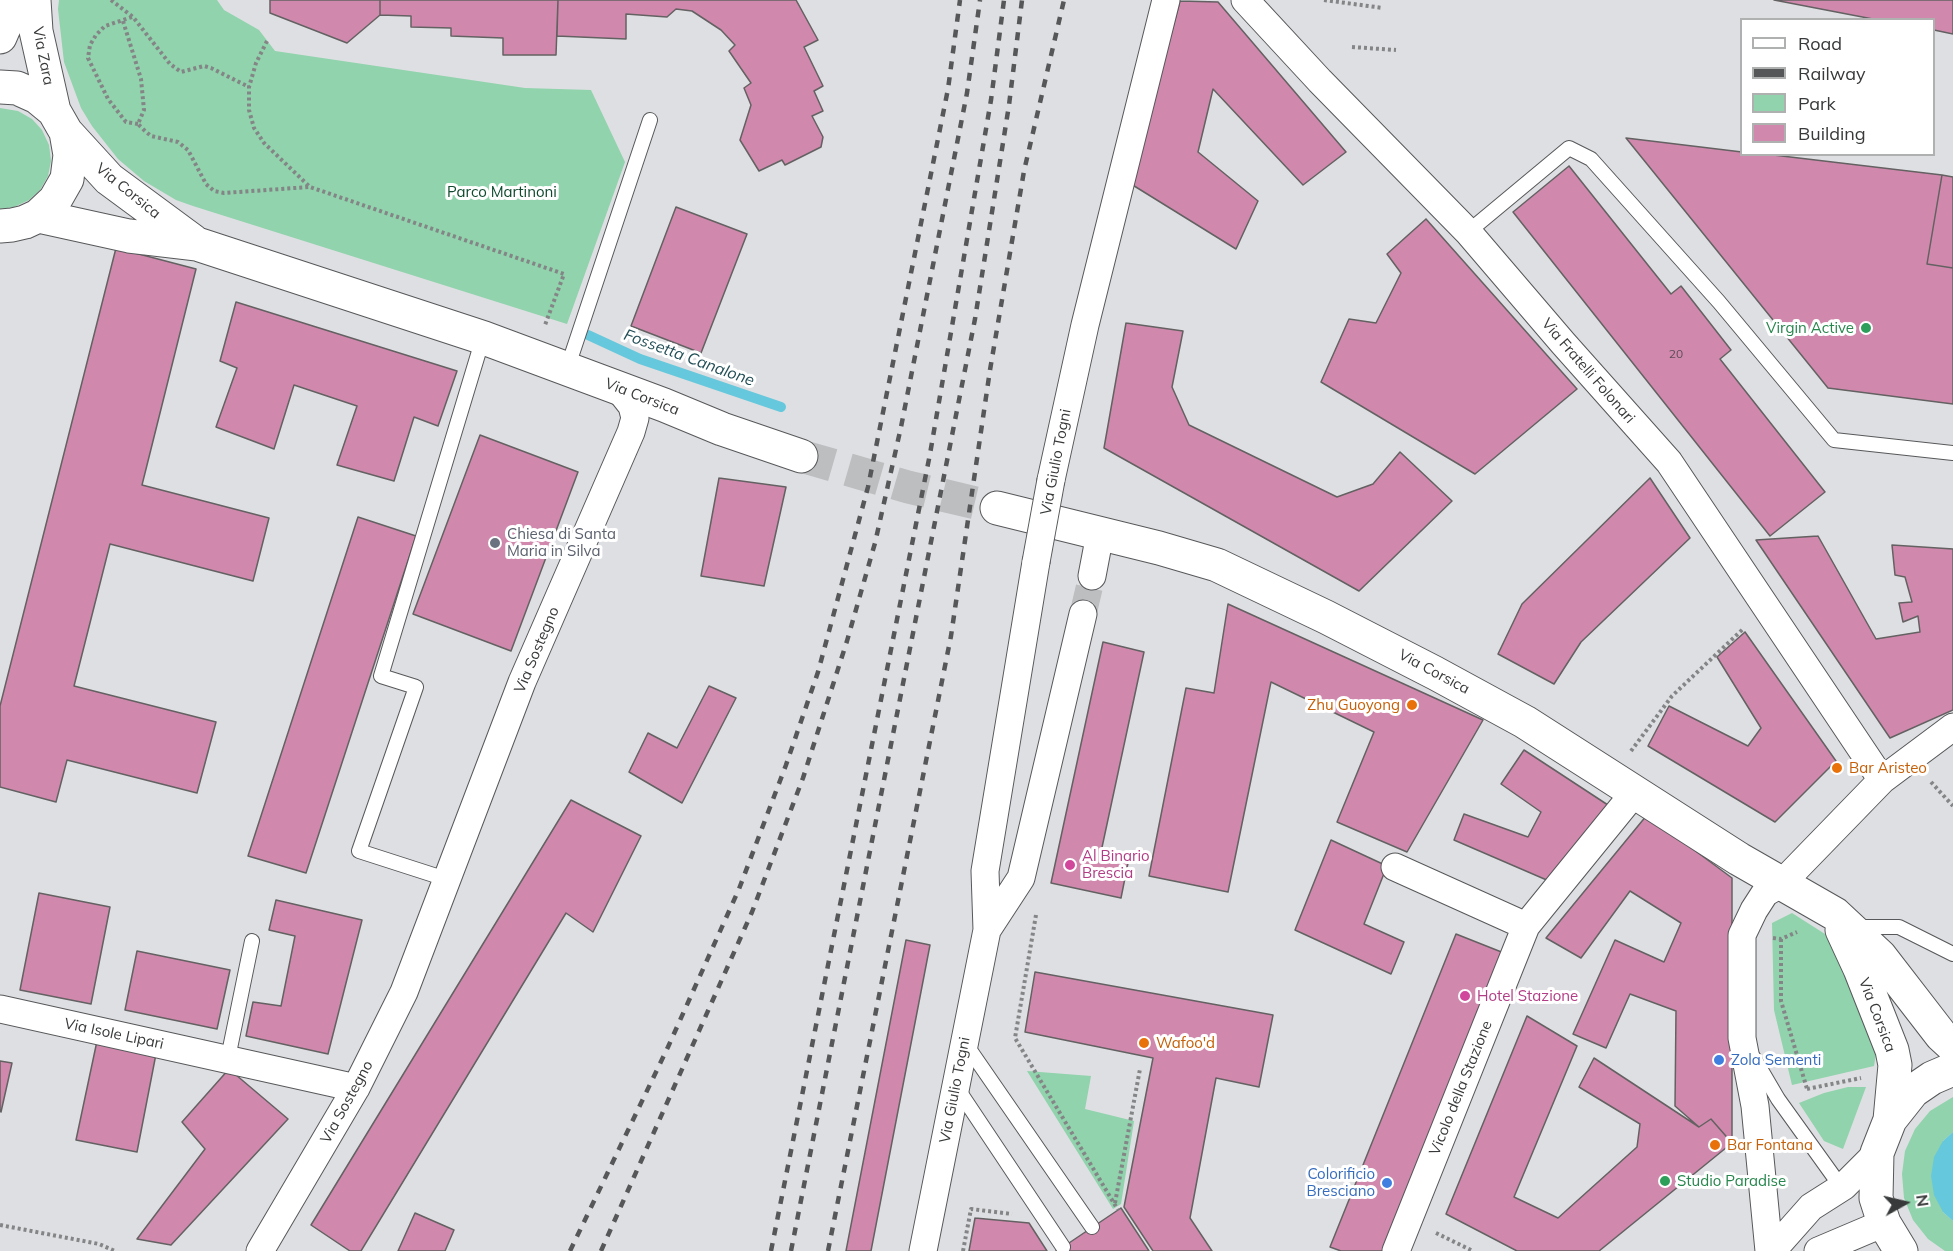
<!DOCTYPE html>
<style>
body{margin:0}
#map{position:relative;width:1953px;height:1251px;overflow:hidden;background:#dedfe2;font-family:Mulish,sans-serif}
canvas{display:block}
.legend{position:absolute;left:1740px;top:18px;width:195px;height:138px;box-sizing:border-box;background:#fff;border:2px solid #afb0b0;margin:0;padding:8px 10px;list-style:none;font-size:18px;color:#38393a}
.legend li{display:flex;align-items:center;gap:12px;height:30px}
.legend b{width:30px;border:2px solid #afb0b0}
.north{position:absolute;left:1875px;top:1173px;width:60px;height:60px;-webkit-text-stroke:4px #fff;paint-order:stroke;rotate:82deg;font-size:16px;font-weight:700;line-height:24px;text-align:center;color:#38393a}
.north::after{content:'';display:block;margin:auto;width:21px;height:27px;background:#38393a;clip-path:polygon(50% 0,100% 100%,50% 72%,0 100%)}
</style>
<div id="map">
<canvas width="1953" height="1251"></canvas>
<ul class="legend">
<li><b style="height:8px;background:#fff"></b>Road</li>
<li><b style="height:8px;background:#565758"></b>Railway</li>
<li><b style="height:16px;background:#90d3ac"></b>Park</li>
<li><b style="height:16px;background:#d089ad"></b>Building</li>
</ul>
<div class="north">N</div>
</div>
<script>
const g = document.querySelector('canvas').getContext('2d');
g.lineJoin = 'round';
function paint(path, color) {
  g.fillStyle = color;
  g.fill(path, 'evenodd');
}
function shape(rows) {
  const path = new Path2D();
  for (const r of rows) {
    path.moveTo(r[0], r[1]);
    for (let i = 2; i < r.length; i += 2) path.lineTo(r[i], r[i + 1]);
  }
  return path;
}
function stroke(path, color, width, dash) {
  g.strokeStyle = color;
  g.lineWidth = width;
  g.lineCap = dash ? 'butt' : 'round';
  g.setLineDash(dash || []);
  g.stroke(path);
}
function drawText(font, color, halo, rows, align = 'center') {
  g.font = font + ' Mulish,sans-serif';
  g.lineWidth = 6;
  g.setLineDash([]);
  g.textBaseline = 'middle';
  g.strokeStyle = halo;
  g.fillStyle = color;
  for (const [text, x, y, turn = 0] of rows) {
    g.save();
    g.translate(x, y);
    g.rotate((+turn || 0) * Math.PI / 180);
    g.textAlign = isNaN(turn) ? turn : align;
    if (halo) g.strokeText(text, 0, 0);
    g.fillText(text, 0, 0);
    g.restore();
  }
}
paint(shape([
 [59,0,217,0,224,10,259,30,275,51,525,88,591,90,625,162,567,324,193,206,176,200,144,181,118,159,92,126,81,108,64,62,58,9],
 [0,108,18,111,32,119,42,130,49,145,51,161,48,176,40,190,29,200,14,207,0,209],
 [1792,913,1825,934,1878,1041,1874,1066,1792,1085,1774,1010,1772,923],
 [1027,1071,1091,1076,1085,1109,1134,1121,1121,1204,1113,1209],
 [1848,1087,1866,1087,1843,1149,1824,1141,1799,1103,1824,1093],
 [1953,1097,1953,1132,1943,1141,1943,1212,1953,1221,1953,1251,1945,1251,1928,1239,1913,1220,1904,1198,1902,1174,1905,1151,1915,1129,1930,1111]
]), '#90d3ac');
paint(shape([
 [1953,1132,1953,1221,1943,1212,1934,1195,1931,1176,1934,1157,1943,1141]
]), '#66c8dc');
stroke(shape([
 [588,335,640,359,781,407]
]), '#66c8dc', 10);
const building = shape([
 [270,0,380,0,380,15,347,43,270,13,270,0],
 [380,0,558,0,556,55,503,55,503,38,451,36,451,28,411,27,411,16,380,15,380,0],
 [558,0,796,0,818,40,804,47,823,86,814,91,823,111,812,116,823,137,821,147,785,165,782,160,759,171,740,140,751,105,744,88,751,83,729,51,735,45,721,30,692,11,676,9,667,17,626,14,626,39,557,36,558,0],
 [1774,0,1953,0,1953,34,1934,30,1934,20,1878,20,1774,0],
 [1180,1,1218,2,1346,152,1303,185,1213,89,1198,152,1258,201,1236,249,1131,184,1180,1],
 [1626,138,1742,152,1742,154,1765,154,1942,175,1927,264,1953,268,1953,404,1828,388,1626,138],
 [1569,166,1671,294,1681,286,1731,350,1720,359,1825,492,1770,536,1513,212,1569,166],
 [1942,175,1953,177,1953,268,1927,264,1942,175],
 [676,207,747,234,701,353,631,326,676,207],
 [1426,219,1577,389,1475,474,1321,382,1349,319,1376,323,1401,273,1387,254,1426,219],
 [116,248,196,269,142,485,269,518,253,581,110,544,74,686,216,722,197,793,67,760,56,802,0,787,0,706,116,248],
 [236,302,457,371,438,426,414,417,394,481,337,465,357,406,294,385,274,449,216,427,237,368,220,361,236,302],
 [1126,323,1183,331,1172,387,1189,425,1337,497,1373,484,1400,452,1452,501,1359,591,1104,448,1126,323],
 [480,435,578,472,511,651,413,614,480,435],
 [719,478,786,487,764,586,701,576,719,478],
 [1650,478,1690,538,1581,642,1554,684,1498,654,1522,604,1650,478],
 [358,517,416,536,306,873,248,856,358,517],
 [1818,536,1876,639,1920,632,1918,616,1903,622,1899,603,1912,602,1905,577,1895,575,1892,545,1953,549,1953,710,1890,738,1756,540,1818,536],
 [1228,604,1483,720,1407,852,1337,822,1374,732,1271,682,1228,892,1149,876,1186,688,1214,693,1228,604],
 [1745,632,1836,761,1775,822,1648,746,1669,706,1748,746,1761,728,1717,657,1745,632],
 [1103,642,1144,652,1101,852,1129,858,1121,898,1051,883,1103,642],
 [709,686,736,698,682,803,629,772,648,733,677,748,709,686],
 [1524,750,1611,807,1549,881,1454,840,1464,814,1528,837,1541,812,1501,784,1524,750],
 [571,800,641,836,593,932,566,913,361,1251,350,1251,311,1225,571,800],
 [1647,815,1732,878,1732,1143,1711,1119,1699,1127,1675,1106,1676,1011,1630,994,1606,1048,1573,1034,1615,940,1664,962,1681,923,1630,891,1581,958,1546,938,1647,815],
 [1331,840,1387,866,1364,924,1404,942,1391,974,1295,930,1331,840],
 [39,893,110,907,91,1004,20,990,39,893],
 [276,900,362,920,328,1054,246,1036,253,1002,281,1006,295,936,269,930,276,900],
 [1456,934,1509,955,1390,1251,1341,1251,1330,1247,1456,934],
 [906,940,930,945,871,1251,846,1251,906,940],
 [137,951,230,970,217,1029,125,1010,137,951],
 [1035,972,1273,1015,1259,1087,1216,1078,1190,1218,1212,1251,1153,1251,1124,1207,1153,1058,1025,1032,1035,972],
 [1527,1016,1577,1046,1514,1197,1558,1218,1637,1147,1640,1124,1579,1087,1594,1058,1699,1127,1711,1119,1732,1143,1599,1251,1517,1251,1446,1214,1527,1016],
 [97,1041,156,1054,137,1152,76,1140,97,1041],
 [0,1061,12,1063,1,1112,0,1111,0,1061],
 [229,1069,288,1119,171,1245,137,1239,205,1149,182,1122,229,1069],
 [1121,1208,1149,1251,1056,1251,1063,1247,1121,1208],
 [415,1213,454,1230,445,1251,398,1251,415,1213],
 [975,1218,1029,1223,1047,1251,969,1251,975,1218]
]);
paint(building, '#d089ad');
stroke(building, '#646162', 1.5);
stroke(shape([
 [1083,614,1092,576]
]), '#bdbec0', 27, [27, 14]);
stroke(shape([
 [801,456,908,487,997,508]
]), '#bdbec0', 33, [33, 16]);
const lane = shape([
 [1468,232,1569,148,1591,159,1719,302,1834,440,1953,453],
 [567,369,650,120],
 [446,879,359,851,416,687,381,676,483,338],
 [1857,927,1899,927,1953,954],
 [965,1043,1092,1227],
 [228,1058,252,941],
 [1754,1058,1778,1099,1834,1177,1848,1187],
 [957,1088,1063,1247]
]);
const street = shape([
 [1245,0,1320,81,1468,232,1563,343,1669,462,1882,780],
 [1051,480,1085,325,1166,0],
 [1092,576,1100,534],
 [1395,867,1526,926],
 [987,930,1021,878,1083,614],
 [0,1009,356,1088],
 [260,1251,356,1088,404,992,522,682,631,432,635,418,632,406,621,392,610,387],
 [923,1251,987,930,985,871,1036,562],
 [1396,1251,1526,926,1635,792],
 [1769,1251,1755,1106,1742,1038,1742,935,1754,910,1765,893,1782,883,1882,780,1953,727],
 [1772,1251,1811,1207,1844,1186,1877,1153],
 [1818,1251,1884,1223]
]);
const secondary = shape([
 [34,0,36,31,54,111],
 [0,37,16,0],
 [0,87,17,88,37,97,54,111,66,132,109,179,193,241],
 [38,216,129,236,197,244,484,338,664,405,722,429,801,456],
 [0,226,12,225,25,222,38,216,55,200,67,179,70,155,66,132],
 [997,508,1159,548,1217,565,1326,617,1435,673,1525,722,1739,859,1835,914,1880,956,1941,1035,1953,1046],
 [1842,930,1860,969,1892,1050,1895,1065,1890,1120],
 [1901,1251,1884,1223,1876,1198,1877,1153,1890,1120,1913,1091,1932,1078,1953,1069]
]);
stroke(lane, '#57585a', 16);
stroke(street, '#57585a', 29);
stroke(secondary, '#57585a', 35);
stroke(shape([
 [111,0,133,17,170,64,181,72,204,66,211,68,249,87],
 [1324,0,1383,8],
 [132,17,105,26,96,35,90,45,88,58,108,99,126,122,138,124],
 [123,21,141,79,144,110,138,124,145,131,151,136,178,142,188,150,206,184,214,191,224,193,309,187],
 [267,41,256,63,249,87,249,110,254,128,264,143,310,187,564,274,545,325],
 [1352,47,1396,50],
 [1631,751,1672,696,1743,629],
 [1931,782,1953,806],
 [1036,915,1015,1038,1118,1210],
 [1773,938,1781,939,1797,932],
 [1781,939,1781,1001,1807,1089],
 [1807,1089,1861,1078],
 [1115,1203,1140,1069],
 [0,1225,99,1244,115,1251],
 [1436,1233,1473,1251],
 [963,1251,971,1209,1012,1214]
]), '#848586', 4, [3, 3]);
stroke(lane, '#fff', 14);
stroke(street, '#fff', 27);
stroke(secondary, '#fff', 33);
stroke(shape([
 [570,1251,668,1047,739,889,786,765,818,672,868,487,948,89,960,0],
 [601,1251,752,912,803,778,847,641,875,543,901,427,967,93,980,0],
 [771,1251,930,454,991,100,1004,0],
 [791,1251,975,319,1009,105,1022,0],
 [828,1251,951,636,990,370,1024,171,1064,0]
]), '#565758', 4.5, [8, 8]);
const streetBridge = shape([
 [1036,562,1051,480]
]);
stroke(streetBridge, '#57585a', 29, []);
stroke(streetBridge, '#fff', 27);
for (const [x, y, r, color] of [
 [1866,328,6,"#2e9e5b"],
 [495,543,6,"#6b7280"],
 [1412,705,6,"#e8710a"],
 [1837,768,6,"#e8710a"],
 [1070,865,6,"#d1479c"],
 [1465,996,6,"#d1479c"],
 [1144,1043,6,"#e8710a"],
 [1719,1060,6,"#3f7fe0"],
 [1715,1145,6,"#e8710a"],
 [1665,1181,6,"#2e9e5b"],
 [1387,1183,6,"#3f7fe0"]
]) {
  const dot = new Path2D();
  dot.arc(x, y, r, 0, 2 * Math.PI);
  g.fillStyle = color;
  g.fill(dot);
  stroke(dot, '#fff', 2);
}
drawText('12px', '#5e4d57', null, [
 ["20",1676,354]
]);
drawText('15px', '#38393a', '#fff', [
 ["Via Zara",43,56,79],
 ["Via Corsica",128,191,39],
 ["Via Fratelli Folonari",1588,371,49],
 ["Via Corsica",642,397,21],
 ["Via Giulio Togni",1056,462,-79],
 ["Via Sostegno",537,650,-67],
 ["Via Corsica",1434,672,28],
 ["Via Corsica",1877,1015,69],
 ["Via Isole Lipari",114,1034,12],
 ["Vicolo della Stazione",1461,1088,-68],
 ["Via Giulio Togni",955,1090,-79],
 ["Via Sostegno",347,1102,-61]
]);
drawText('15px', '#0f492e', '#fff', [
 ["Parco Martinoni",502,192]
]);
drawText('15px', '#27864d', '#fff', [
 ["Virgin Active",1854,328],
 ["Studio Paradise",1677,1181,"left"]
], 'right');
drawText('15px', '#5b616d', '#fff', [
 ["Chiesa di Santa",507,534],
 ["Maria in Silva",507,551]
], 'left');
drawText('15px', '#c56008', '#fff', [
 ["Zhu Guoyong",1400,705,"right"],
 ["Bar Aristeo",1849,768],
 ["Wafoo'd",1156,1043],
 ["Bar Fontana",1727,1145]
], 'left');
drawText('15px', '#b23c85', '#fff', [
 ["Al Binario",1082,856],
 ["Brescia",1082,873],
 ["Hotel Stazione",1477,996]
], 'left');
drawText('15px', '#366cbe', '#fff', [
 ["Zola Sementi",1731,1060],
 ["Colorificio",1375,1174,"right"],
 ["Bresciano",1375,1191,"right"]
], 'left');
drawText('italic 16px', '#224e56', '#fff', [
 ["Fossetta Canalone",689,358,20]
]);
</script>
